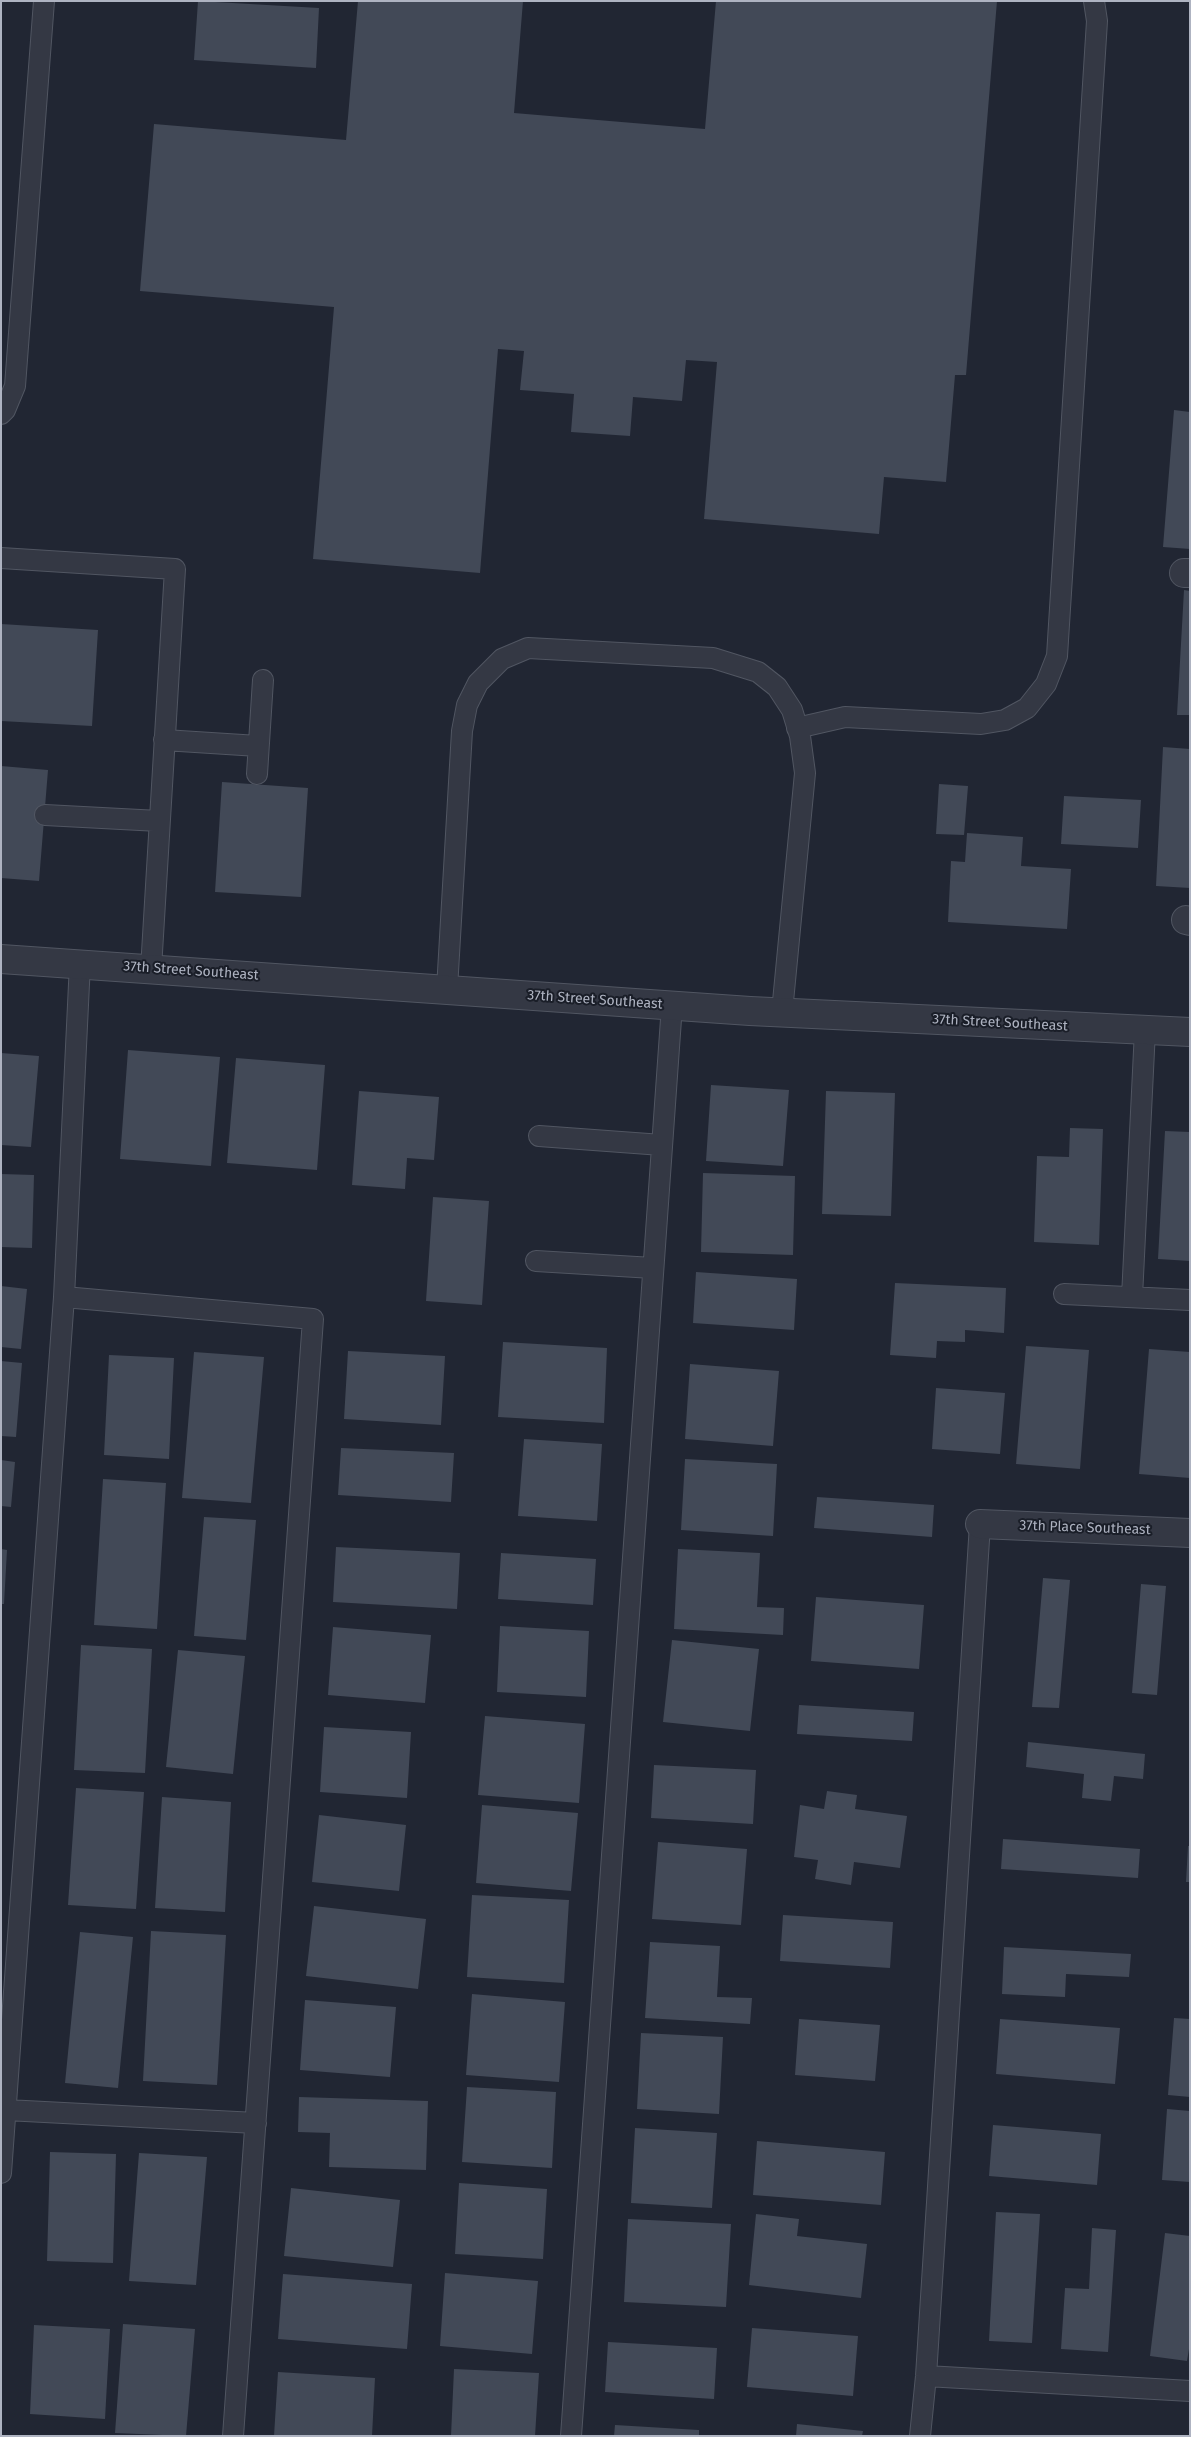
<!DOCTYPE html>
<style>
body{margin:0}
#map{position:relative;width:1191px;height:2437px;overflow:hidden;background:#212633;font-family:"Fira Sans",sans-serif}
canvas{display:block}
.frame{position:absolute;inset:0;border:2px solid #aeb3c1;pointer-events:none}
</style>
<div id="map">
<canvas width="1191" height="2437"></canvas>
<div class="frame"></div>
</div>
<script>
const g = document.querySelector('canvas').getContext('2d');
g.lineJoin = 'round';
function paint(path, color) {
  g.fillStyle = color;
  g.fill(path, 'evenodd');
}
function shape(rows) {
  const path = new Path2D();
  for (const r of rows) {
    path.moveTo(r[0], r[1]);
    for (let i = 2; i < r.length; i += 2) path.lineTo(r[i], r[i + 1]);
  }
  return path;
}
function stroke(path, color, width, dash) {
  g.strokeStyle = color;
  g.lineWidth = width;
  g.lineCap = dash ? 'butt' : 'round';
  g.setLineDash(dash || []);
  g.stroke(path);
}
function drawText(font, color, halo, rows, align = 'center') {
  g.font = font + ' "Fira Sans",sans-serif';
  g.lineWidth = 4;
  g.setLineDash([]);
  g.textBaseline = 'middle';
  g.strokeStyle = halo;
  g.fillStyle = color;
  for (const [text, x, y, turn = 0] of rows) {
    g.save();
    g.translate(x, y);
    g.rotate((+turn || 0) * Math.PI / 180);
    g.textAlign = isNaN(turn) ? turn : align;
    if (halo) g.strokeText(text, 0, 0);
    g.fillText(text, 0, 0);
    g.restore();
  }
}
paint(shape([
 [198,1,319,8,316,68,194,60],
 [358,1,523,1,514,113,705,129,716,1,997,1,966,375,955,375,946,482,884,477,879,534,704,519,717,362,686,360,682,401,633,397,630,436,571,432,574,394,520,390,524,351,498,349,480,573,313,559,334,307,140,291,154,124,346,140],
 [1174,410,1190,412,1190,549,1163,547],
 [1184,590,1190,591,1190,715,1177,715],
 [1,624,98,630,92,726,1,721],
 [1163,747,1190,749,1190,888,1156,886],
 [1,766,48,770,39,881,1,878],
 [222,782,308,788,301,897,215,892],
 [939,784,968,786,964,835,936,834],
 [1064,796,1141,800,1138,848,1061,844],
 [967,833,1023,837,1021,866,1071,869,1067,929,948,922,951,861,965,862],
 [128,1050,220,1057,211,1166,120,1159],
 [1,1053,39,1056,31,1147,1,1145],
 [236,1058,325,1065,317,1170,227,1163],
 [711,1085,789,1090,783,1166,706,1161],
 [359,1091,439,1097,434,1160,407,1158,405,1189,352,1185],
 [826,1091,895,1093,891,1216,822,1214],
 [1070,1128,1103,1129,1099,1245,1034,1242,1037,1156,1069,1157],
 [1165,1131,1190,1132,1190,1261,1158,1259],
 [703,1173,795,1176,793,1255,701,1252],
 [1,1174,34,1175,32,1248,1,1247],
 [433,1197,489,1201,482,1305,426,1301],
 [696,1272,797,1279,794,1330,693,1323],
 [895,1283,1006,1288,1004,1333,965,1330,965,1342,937,1341,936,1358,890,1355],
 [1,1286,27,1289,21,1349,1,1347],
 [503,1342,607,1348,604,1423,498,1417],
 [1026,1346,1089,1350,1080,1469,1016,1464],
 [1149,1349,1190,1352,1190,1478,1139,1474],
 [348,1351,445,1356,441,1425,344,1419],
 [194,1352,264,1357,251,1503,182,1498],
 [109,1355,174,1358,169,1459,104,1455],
 [1,1361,22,1363,16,1437,1,1436],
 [690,1364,779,1371,773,1446,685,1439],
 [936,1388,1005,1393,1000,1454,932,1449],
 [524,1439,602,1444,597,1521,518,1516],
 [341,1448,454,1453,451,1502,338,1495],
 [685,1459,777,1464,773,1536,681,1530],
 [1,1460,15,1462,11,1507,1,1506],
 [103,1479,166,1483,157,1629,94,1625],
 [817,1497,934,1505,932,1537,814,1528],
 [204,1517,256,1520,246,1640,194,1636],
 [336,1547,460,1553,457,1609,333,1602],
 [1,1549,7,1550,4,1604,1,1604],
 [678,1549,760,1553,757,1607,784,1608,783,1635,674,1629],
 [501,1553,596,1559,593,1605,498,1599],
 [1043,1578,1070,1580,1059,1708,1032,1707],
 [1141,1584,1166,1586,1157,1695,1132,1693],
 [816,1597,924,1605,919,1669,811,1661],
 [500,1626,589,1631,586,1697,497,1692],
 [333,1627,431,1635,425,1703,328,1695],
 [672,1640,759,1649,750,1731,663,1722],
 [81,1645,152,1649,145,1773,74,1770],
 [178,1650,245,1656,233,1774,166,1767],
 [799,1705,914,1712,912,1741,797,1734],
 [485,1716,585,1724,579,1803,478,1795],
 [324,1727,411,1732,407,1798,320,1792],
 [1028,1742,1145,1754,1143,1779,1114,1776,1111,1801,1082,1798,1084,1774,1026,1767],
 [654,1765,756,1770,753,1824,651,1818],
 [76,1788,144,1792,136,1909,68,1905],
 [827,1791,857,1795,855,1809,907,1816,900,1868,854,1862,851,1885,815,1879,818,1860,794,1857,800,1805,824,1809],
 [162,1797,231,1802,225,1912,155,1908],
 [482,1805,578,1813,571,1891,476,1883],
 [319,1815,406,1825,399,1891,312,1882],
 [1003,1839,1140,1849,1138,1878,1001,1869],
 [658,1842,747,1849,741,1925,652,1919],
 [1188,1846,1190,1846,1190,1882,1186,1882],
 [472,1895,569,1900,564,1983,467,1977],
 [314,1906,426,1919,418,1989,306,1976],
 [783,1915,893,1922,890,1968,780,1961],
 [151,1931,226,1935,217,2085,143,2081],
 [80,1932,133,1937,118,2088,65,2083],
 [650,1942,720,1946,717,1997,752,1998,750,2024,645,2018],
 [1004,1947,1131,1954,1129,1977,1066,1974,1065,1997,1002,1994],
 [472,1994,565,2002,559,2082,466,2075],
 [305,2000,396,2007,390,2077,300,2070],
 [1174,2018,1190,2019,1190,2097,1168,2095],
 [799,2019,880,2025,875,2081,795,2075],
 [1000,2019,1120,2028,1115,2084,996,2074],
 [641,2033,723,2037,719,2114,637,2109],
 [467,2087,556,2092,552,2168,462,2162],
 [299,2097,428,2101,426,2170,329,2167,330,2133,298,2132],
 [1167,2109,1190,2111,1190,2182,1162,2180],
 [993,2125,1101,2134,1097,2185,989,2176],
 [635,2128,717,2133,712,2208,631,2203],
 [757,2141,885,2152,881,2205,753,2195],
 [50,2152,116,2154,113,2263,47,2261],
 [139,2153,207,2157,196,2285,129,2281],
 [459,2183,547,2189,543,2259,455,2254],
 [291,2188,400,2200,393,2267,284,2256],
 [996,2212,1040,2214,1032,2343,989,2341],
 [756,2214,799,2219,797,2236,867,2244,861,2298,749,2285],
 [628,2219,731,2224,726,2307,624,2302],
 [1092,2228,1116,2230,1108,2352,1061,2349,1065,2288,1089,2289],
 [1165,2233,1190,2236,1190,2343,1187,2361,1150,2356],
 [445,2273,538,2281,532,2354,440,2346],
 [283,2274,412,2284,407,2349,278,2339],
 [123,2324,195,2329,186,2436,115,2433],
 [34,2325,110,2329,105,2419,30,2414],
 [752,2328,858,2336,853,2396,747,2387],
 [608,2342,717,2348,714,2399,605,2392],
 [454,2369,539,2373,535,2436,451,2436],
 [278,2372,375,2378,372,2436,274,2436],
 [797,2424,863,2431,862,2436,796,2436],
 [615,2425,699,2430,699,2436,614,2436]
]), '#424957');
const service = shape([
 [1,414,5,410,15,386,44,1],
 [1,558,175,569,151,969],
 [797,728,845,717,981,724,1005,720,1027,708,1046,684,1057,656,1097,21,1094,1],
 [164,740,258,746],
 [257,774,263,680],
 [45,815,159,821],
 [447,989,462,731,467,705,478,683,502,659,528,648,713,658,758,672,777,687,792,710,800,736,805,773,782,1012],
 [539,1136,662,1145],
 [536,1261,653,1268],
 [1064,1294,1190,1300],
 [64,1297,313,1319,233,2436],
 [1132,1297,1145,1030],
 [6,2110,256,2123],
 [1,2173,64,1297,80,963],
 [926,2376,1190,2391],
 [571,2436,672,1005],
 [920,2436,926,2376,980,1524]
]);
const minor = shape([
 [1184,573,1190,573],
 [1186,920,1190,921],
 [980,1524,1190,1533]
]);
const tertiary = shape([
 [1,959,750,1011,1190,1032]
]);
stroke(service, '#515662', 22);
stroke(minor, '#515662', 30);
stroke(tertiary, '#515662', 30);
stroke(service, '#343844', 20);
stroke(minor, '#343844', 28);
stroke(tertiary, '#343844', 28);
drawText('14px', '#aeb3c1', '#1a1e28', [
 ["37th Street Southeast",191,971,4],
 ["37th Street Southeast",595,1000,4],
 ["37th Street Southeast",1000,1023,3],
 ["37th Place Southeast",1085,1528,2]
]);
</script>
